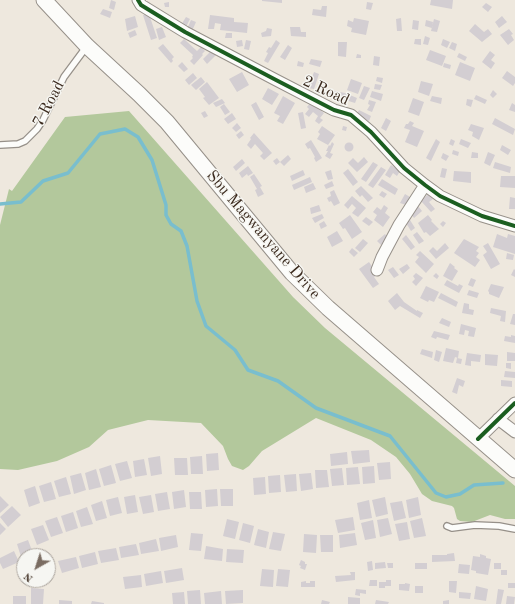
<!DOCTYPE html>
<style>
body{margin:0}
#map{position:relative;width:515px;height:604px;overflow:hidden;background:#eee8de;font-family:"Old Standard TT",serif}
canvas{display:block}
.north{position:absolute;left:16px;top:548px;width:40px;height:40px;box-sizing:border-box;background:#f6f6f2;border:1px solid #aba49d;border-radius:50%;rotate:219deg;font-size:11px;font-weight:700;line-height:16px;text-align:center;color:#3b2a1e}
.north::after{content:'';display:block;margin:auto;width:14px;height:18px;background:#7a6c61;clip-path:polygon(50% 0,100% 100%,50% 72%,0 100%)}
</style>
<div id="map">
<canvas width="515" height="604"></canvas>
<div class="north">N</div>
</div>
<script>
const g = document.querySelector('canvas').getContext('2d');
g.lineJoin = 'round';
function paint(path, color) {
  g.fillStyle = color;
  g.fill(path, 'evenodd');
}
function shape(rows) {
  const path = new Path2D();
  for (const r of rows) {
    if (r.length === 3) {
      path.moveTo(r[0] + r[2], r[1]);
      path.arc(r[0], r[1], r[2], 0, 2 * Math.PI);
      continue;
    }
    path.moveTo(r[0], r[1]);
    for (let i = 2; i < r.length; i += 2) path.lineTo(r[i], r[i + 1]);
  }
  return path;
}
function stroke(path, color, width, dash) {
  g.strokeStyle = color;
  g.lineWidth = width;
  g.lineCap = dash ? 'butt' : 'round';
  g.setLineDash(dash || []);
  g.stroke(path);
}
function drawText(font, color, halo, rows, align = 'center') {
  g.font = font + ' "Old Standard TT",serif';
  g.lineWidth = 3;
  g.setLineDash([]);
  g.textBaseline = 'middle';
  g.strokeStyle = halo;
  g.fillStyle = color;
  for (const [text, x, y, turn = 0] of rows) {
    g.save();
    g.translate(x, y);
    g.rotate((+turn || 0) * Math.PI / 180);
    g.textAlign = isNaN(turn) ? turn : align;
    if (halo) g.strokeText(text, 0, 0);
    g.fillText(text, 0, 0);
    g.restore();
  }
}
paint(shape([
 [129,111,293,297,325,328,515,486,515,519,505,519,490,515,472,522,460,521,457,519,454,508,452,506,432,501,422,494,410,474,396,457,371,440,316,418,262,451,249,466,243,470,232,466,228,459,223,446,201,423,148,420,108,430,89,447,57,461,18,470,0,469,0,225,9,189,12,191,65,117]
]), '#b3c89c');
stroke(shape([
 [0,204,21,202,43,181,68,173,100,134,125,129,138,137,152,160,166,205,166,215,171,224,181,231,187,246,197,301,206,326,235,350,248,370,278,381,316,408,390,436,436,493,446,497,460,494,474,485,503,483]
]), '#79bece', 3.5);
paint(shape([
 [111,0,116,2,114,10,109,8],
 [262,0,282,0,282,3,262,1],
 [431,0,453,0,452,9,430,5],
 [169,2,169,7,165,7,164,3],
 [367,2,373,3,371,10,366,9],
 [486,3,492,7,488,12,482,7],
 [322,6,327,6,326,17,312,15,313,9,321,10],
 [103,9,112,12,110,18,100,14],
 [149,14,157,38,151,40,143,15],
 [210,15,234,18,234,22,248,23,247,33,220,30,221,24,215,23,214,29,208,29],
 [135,16,138,27,127,31,125,19],
 [502,16,507,22,499,28,495,22],
 [186,17,190,19,186,27,181,25],
 [354,18,369,21,366,35,351,32,352,28,347,26,348,20,353,22],
 [401,18,402,31,397,31,396,19],
 [434,19,440,21,437,32,431,31],
 [191,20,196,22,192,31,187,29],
 [413,20,419,21,418,30,412,29],
 [426,20,433,22,432,28,425,26],
 [475,24,484,32,488,29,492,34,482,42,469,31],
 [162,27,166,37,159,40,156,29],
 [290,27,300,27,301,32,306,32,306,37,291,36],
 [267,28,272,29,271,36,262,37,261,33,266,31],
 [509,29,513,34,511,35,514,40,508,45,500,35],
 [135,30,137,35,130,38,128,33],
 [226,33,232,33,232,38,225,38],
 [425,36,430,38,428,45,423,44],
 [184,39,197,51,201,47,205,51,202,54,203,55,194,65,190,61,193,58,192,57,193,55,180,43],
 [415,39,421,39,421,45,414,44],
 [443,39,450,42,447,48,441,45],
 [242,40,243,46,237,47,236,41],
 [246,40,251,41,249,50,244,49],
 [276,40,280,43,268,63,264,61,268,53,266,52,269,47,271,48],
 [338,42,347,42,346,57,338,56],
 [452,42,457,44,455,51,449,48],
 [163,44,174,57,172,59,173,61,171,63,158,48],
 [288,45,292,48,285,60,280,57],
 [430,50,446,56,442,66,426,60],
 [211,51,216,55,207,64,203,59],
 [490,51,495,55,491,60,495,63,491,69,482,62],
 [459,53,467,57,465,61,457,57],
 [357,54,361,55,361,58,356,58],
 [374,56,380,57,379,66,373,65],
 [311,59,322,61,320,67,309,64],
 [298,61,304,63,303,67,297,66],
 [182,62,188,69,184,72,178,66],
 [460,62,475,68,470,81,455,75],
 [444,63,451,65,450,69,443,67],
 [507,71,515,77,515,83,513,86,502,78],
 [242,72,249,85,237,92,229,79],
 [314,72,319,74,314,89,308,88],
 [193,73,197,78,189,85,185,80],
 [201,77,205,82,196,90,191,85],
 [377,77,383,78,382,83,376,81],
 [351,79,362,83,358,94,347,90],
 [421,81,433,84,429,96,418,92],
 [207,82,219,98,209,105,203,98,205,97,199,89],
 [375,84,382,85,380,90,374,89],
 [364,86,370,88,364,100,359,98],
 [268,88,279,94,272,105,262,99],
 [330,90,345,93,357,98,355,103,329,95],
 [493,90,497,94,493,98,490,95],
 [372,91,383,94,381,101,370,97],
 [476,95,487,100,485,104,474,99],
 [283,96,295,103,283,124,277,121,280,116,274,113],
 [432,96,442,98,441,104,430,101],
 [413,98,424,102,419,116,408,112],
 [222,99,225,103,216,107,213,103],
 [467,99,473,100,471,107,466,105],
 [369,100,376,102,372,112,367,110,370,105,368,104],
 [256,102,264,117,259,120,251,105],
 [311,102,324,113,320,118,323,120,319,124,315,121,318,116,313,112,309,117,305,114,309,109,307,107],
 [512,103,515,105,515,112,509,110],
 [224,104,230,112,225,115,220,107],
 [359,110,371,116,369,121,356,115],
 [205,111,208,116,204,118,201,113],
 [303,112,306,128,301,129,298,113],
 [232,113,236,119,228,124,224,119],
 [386,118,391,121,386,131,381,128],
 [495,118,515,129,513,135,492,124],
 [410,121,414,123,412,126,424,131,417,147,405,142,410,130,404,128,406,124,408,124],
 [237,123,241,128,236,132,232,128],
 [471,124,484,128,479,140,472,136,473,132,468,130],
 [322,126,335,135,328,145,317,139,320,134,318,132],
 [343,126,347,127,346,131,342,130],
 [241,131,244,135,239,139,236,135],
 [254,133,272,153,264,160,260,156,263,153,255,144,251,149,247,145,251,139,250,138],
 [436,139,440,142,431,161,426,158],
 [451,139,455,141,453,146,449,144],
 [461,139,471,143,468,148,459,144],
 [311,140,322,158,316,162,314,158,315,157,310,148,308,149,305,144],
 [332,142,334,144,330,153,333,154,330,159,325,156,328,151,326,151,329,145,330,146],
 [349,147,4.5],
 [502,145,511,150,508,155,500,150],
 [453,150,459,152,458,156,452,154],
 [472,152,478,153,478,158,471,158],
 [488,152,495,155,490,166,484,163],
 [443,153,449,156,446,161,441,158],
 [288,155,291,159,284,166,280,162],
 [364,157,368,162,357,172,348,163,353,158,358,163],
 [277,158,280,162,276,165,273,161],
 [242,159,245,163,236,171,233,167],
 [373,162,378,165,366,182,361,179],
 [495,162,511,167,510,173,493,168],
 [391,165,400,171,397,176,393,173,390,178,385,175],
 [248,166,253,173,248,176,247,174,242,178,239,173],
 [381,167,386,170,373,188,368,185],
 [442,168,447,169,445,178,440,177],
 [348,169,358,182,353,186,343,173],
 [303,170,305,175,292,181,290,176],
 [331,170,333,179,328,180,325,172],
 [454,171,471,172,471,183,453,181],
 [254,174,262,186,260,187,264,194,258,197,255,190,257,189,250,177],
 [501,176,515,176,515,188,500,187],
 [310,177,312,182,294,190,292,185],
 [382,179,398,189,395,195,378,185],
 [332,181,334,186,326,189,324,185],
 [313,183,316,189,306,193,304,187],
 [361,186,373,198,368,202,362,195,360,197,355,191],
 [334,190,340,203,334,206,331,201,329,202,327,198,331,196,330,192],
 [382,191,387,194,384,198,379,195],
 [405,194,410,197,406,205,400,203],
 [428,194,433,199,429,202,435,209,431,212,421,201],
 [352,196,366,208,358,217,352,213,356,208,352,204,348,209,344,205],
 [510,197,515,198,515,209,509,209],
 [319,205,321,211,311,214,310,208],
 [384,205,388,208,385,213,390,217,383,227,374,220,377,215,373,212,377,207,381,210],
 [418,206,422,211,414,218,411,214],
 [322,214,324,218,315,223,312,218],
 [350,215,362,232,352,239,345,228,343,229,339,223],
 [428,215,432,220,431,221,439,229,430,236,426,232,424,233,418,223],
 [366,217,373,222,369,226,362,221],
 [410,220,415,228,411,231,406,223],
 [324,221,327,226,321,229,319,224],
 [443,221,446,223,443,227,440,224],
 [337,231,343,241,332,247,327,237],
 [417,232,424,241,419,244,413,235],
 [385,234,388,238,381,245,377,241],
 [497,234,507,238,508,234,515,236,515,254,493,247],
 [406,235,415,247,411,250,402,239],
 [363,239,368,243,360,252,355,248],
 [464,239,479,247,476,251,479,253,476,257,480,260,475,267,454,253],
 [445,243,449,248,436,259,429,251,433,247,437,251],
 [488,243,500,264,491,269,483,255,487,252,483,246],
 [352,248,358,253,354,257,349,252],
 [420,251,434,264,426,273,415,262,419,257,416,255],
 [507,253,514,255,513,260,506,259],
 [369,262,378,275,374,277,379,284,373,288,359,269],
 [450,263,455,267,454,268,458,271,452,281,443,276],
 [407,264,410,268,403,274,399,269],
 [393,267,399,275,394,278,388,270],
 [514,269,515,270,515,277,511,275],
 [416,273,423,278,416,286,412,282,415,279,413,276],
 [436,273,439,276,437,279,433,276],
 [471,278,476,280,473,287,468,285],
 [447,280,458,286,459,284,463,286,459,293,444,285],
 [491,284,504,287,499,298,489,294,489,292,488,291],
 [426,286,439,292,434,302,429,300,428,302,420,298],
 [469,290,479,293,477,298,467,295],
 [397,293,404,302,417,311,417,310,423,313,420,318,400,306,395,310,388,301],
 [441,293,458,302,456,307,438,298],
 [464,303,469,304,469,309,474,310,473,315,462,313],
 [491,308,506,311,505,322,500,321,501,316,490,313],
 [513,314,515,314,515,325,510,324],
 [442,318,451,322,449,327,439,323],
 [461,324,476,328,474,337,468,336,469,331,465,330,464,335,459,334],
 [434,331,450,335,448,340,437,337,436,339,431,337],
 [511,335,515,336,515,343,504,341,505,336,511,337],
 [446,348,459,351,458,358,455,357,453,363,443,361],
 [422,349,433,352,432,358,420,354],
 [436,350,442,352,439,362,434,360],
 [507,352,515,353,515,361,507,361],
 [467,353,481,355,480,362,471,361,471,366,465,365],
 [485,354,498,355,497,366,485,365],
 [457,358,462,359,461,364,456,363],
 [506,363,511,363,511,369,506,368],
 [505,371,515,372,515,378,504,377],
 [457,378,465,381,463,387,459,385,457,394,452,392],
 [501,380,512,381,512,387,501,386],
 [369,450,370,462,353,464,351,451],
 [347,452,348,464,331,466,330,454],
 [218,453,219,470,207,471,206,454],
 [160,456,162,474,151,476,148,458],
 [202,456,203,474,191,474,190,457],
 [174,458,187,458,188,475,175,475],
 [144,459,147,475,135,477,133,461],
 [127,461,132,478,120,481,115,464],
 [390,462,391,479,379,480,377,463],
 [111,465,116,483,104,486,99,469],
 [374,466,375,483,363,484,362,467],
 [358,467,360,484,347,485,346,468],
 [342,468,344,485,332,486,330,469],
 [96,469,101,487,89,490,85,473],
 [315,470,327,470,329,487,316,488],
 [81,473,86,490,74,494,70,476],
 [311,473,313,489,301,491,299,474],
 [296,474,297,491,286,492,284,475],
 [280,475,281,492,269,493,268,476],
 [66,477,71,494,59,497,54,481],
 [265,477,266,494,254,495,253,478],
 [51,482,56,499,44,502,39,486],
 [35,486,40,503,29,507,24,490],
 [217,489,218,506,206,507,205,490],
 [220,489,233,489,233,506,221,506],
 [184,490,186,507,174,509,172,492],
 [167,492,170,509,158,511,155,494],
 [189,492,201,492,202,509,190,509],
 [135,495,138,512,127,514,124,497],
 [151,495,154,512,143,514,139,497],
 [0,496,9,505,0,513],
 [118,497,122,513,110,516,106,500],
 [385,497,388,514,376,517,372,500],
 [418,497,421,515,409,518,406,500],
 [369,500,372,518,360,520,357,503],
 [102,501,107,518,96,521,91,505],
 [402,501,406,518,394,521,390,503],
 [12,506,21,515,8,527,0,517],
 [87,507,93,524,81,527,76,511],
 [73,512,78,528,66,532,61,516],
 [57,517,63,533,51,537,45,521],
 [353,517,355,530,338,533,335,520],
 [388,518,392,534,380,537,377,520],
 [422,518,426,536,414,538,410,521],
 [227,519,239,522,235,539,223,536],
 [373,520,376,538,365,540,361,523],
 [407,522,410,539,399,541,395,524],
 [0,523,6,529,0,535],
 [243,523,254,526,250,543,239,540],
 [43,525,49,540,37,545,31,529],
 [258,529,269,532,266,548,254,545],
 [273,532,285,534,281,551,269,549],
 [191,533,203,534,201,551,189,550],
 [355,533,357,545,340,548,339,535],
 [304,534,317,535,316,553,303,552],
 [176,535,178,547,161,551,159,538],
 [320,535,333,535,333,552,321,552],
 [156,539,159,551,141,554,139,543],
 [28,540,34,556,24,556,24,560,22,560,17,544],
 [136,544,139,555,121,558,119,547],
 [206,546,223,549,222,561,204,559],
 [116,548,119,560,101,563,98,551],
 [227,549,244,550,243,563,226,562],
 [14,551,19,562,3,569,0,563,0,558],
 [95,552,98,564,82,568,79,556],
 [454,553,455,561,432,562,432,555,447,555,447,554],
 [480,554,486,556,486,558,491,559,488,575,476,573,476,571,471,570,473,556,480,557],
 [76,557,79,568,62,573,58,561],
 [301,560,305,562,305,564,307,564,305,570,300,568,301,566,299,565],
 [372,561,373,570,368,571,367,562],
 [385,562,386,568,375,569,375,563],
 [387,563,393,563,393,568,388,568],
 [415,563,427,563,427,569,415,569],
 [494,563,501,563,501,569,494,569],
 [459,564,470,565,469,574,458,573],
 [182,568,184,580,166,583,164,571],
 [262,569,274,570,273,587,260,586],
 [278,569,290,570,288,587,276,586],
 [501,570,507,570,507,575,501,575],
 [161,571,163,583,146,586,144,574],
 [350,572,355,572,355,580,336,582,335,576,351,575],
 [141,575,142,587,125,589,123,577],
 [370,580,377,580,377,586,369,586],
 [386,580,391,580,391,586,385,586,385,588,379,588,379,582,386,582],
 [306,581,306,583,310,583,310,581,315,581,315,587,301,587,301,582],
 [449,581,457,581,456,593,449,592],
 [405,583,410,584,409,591,399,590,399,584,405,584],
 [508,583,515,583,515,588,508,588],
 [415,586,423,586,423,593,415,593],
 [476,586,488,589,486,601,474,599],
 [31,588,44,589,43,604,31,604],
 [356,589,366,590,366,594,360,593,360,596,355,595],
 [498,589,504,590,501,604,496,604],
 [200,590,201,604,188,604,187,591],
 [243,590,243,603,226,604,225,591],
 [221,591,222,604,205,604,204,593],
 [184,592,185,604,173,604,172,593],
 [459,592,471,593,470,599,459,598],
 [13,596,26,596,26,604,13,604],
 [507,596,515,597,514,604,506,604],
 [348,597,360,598,360,604,348,604],
 [59,600,72,601,72,604,59,604],
 [322,600,330,602,329,604,321,604],
 [376,600,389,602,388,604,375,604],
 [449,600,449,604,443,604,443,601],
 [92,601,104,603,104,604,91,604]
]), '#d3ced2');
const lane = shape([
 [0,145,18,144,25,141,37,129,43,120,64,77,87,46],
 [447,526,452,528,475,525,499,526,515,529]
]);
const street = shape([
 [138,0,141,5,185,32,276,80,334,110,351,115,371,132,404,168,425,185,440,196,482,216,515,226],
 [377,270,382,257,399,225,425,185],
 [498,419,515,432],
 [478,439,515,403]
]);
const secondary = shape([
 [44,0,87,46,139,94,167,122,292,273,328,308,515,470]
]);
stroke(lane, '#969089', 8);
stroke(street, '#969089', 13);
stroke(secondary, '#969089', 17);
stroke(lane, '#fcfcfa', 5.5);
stroke(street, '#fcfcfa', 11);
stroke(secondary, '#fcfcfa', 15);
stroke(shape([
 [138,0,141,5,185,32,276,80,334,110,351,115,371,132,404,168,425,185,440,196,482,216,515,226],
 [478,439,515,403]
]), '#1b5e20', 4);
drawText('16px', '#3b2a1e', '#f6f6f2', [
 ["2 Road",326,91,25],
 ["7 Road",49,104,-62],
 ["Sbu Magwanyane Drive",263,235,49]
]);
</script>
